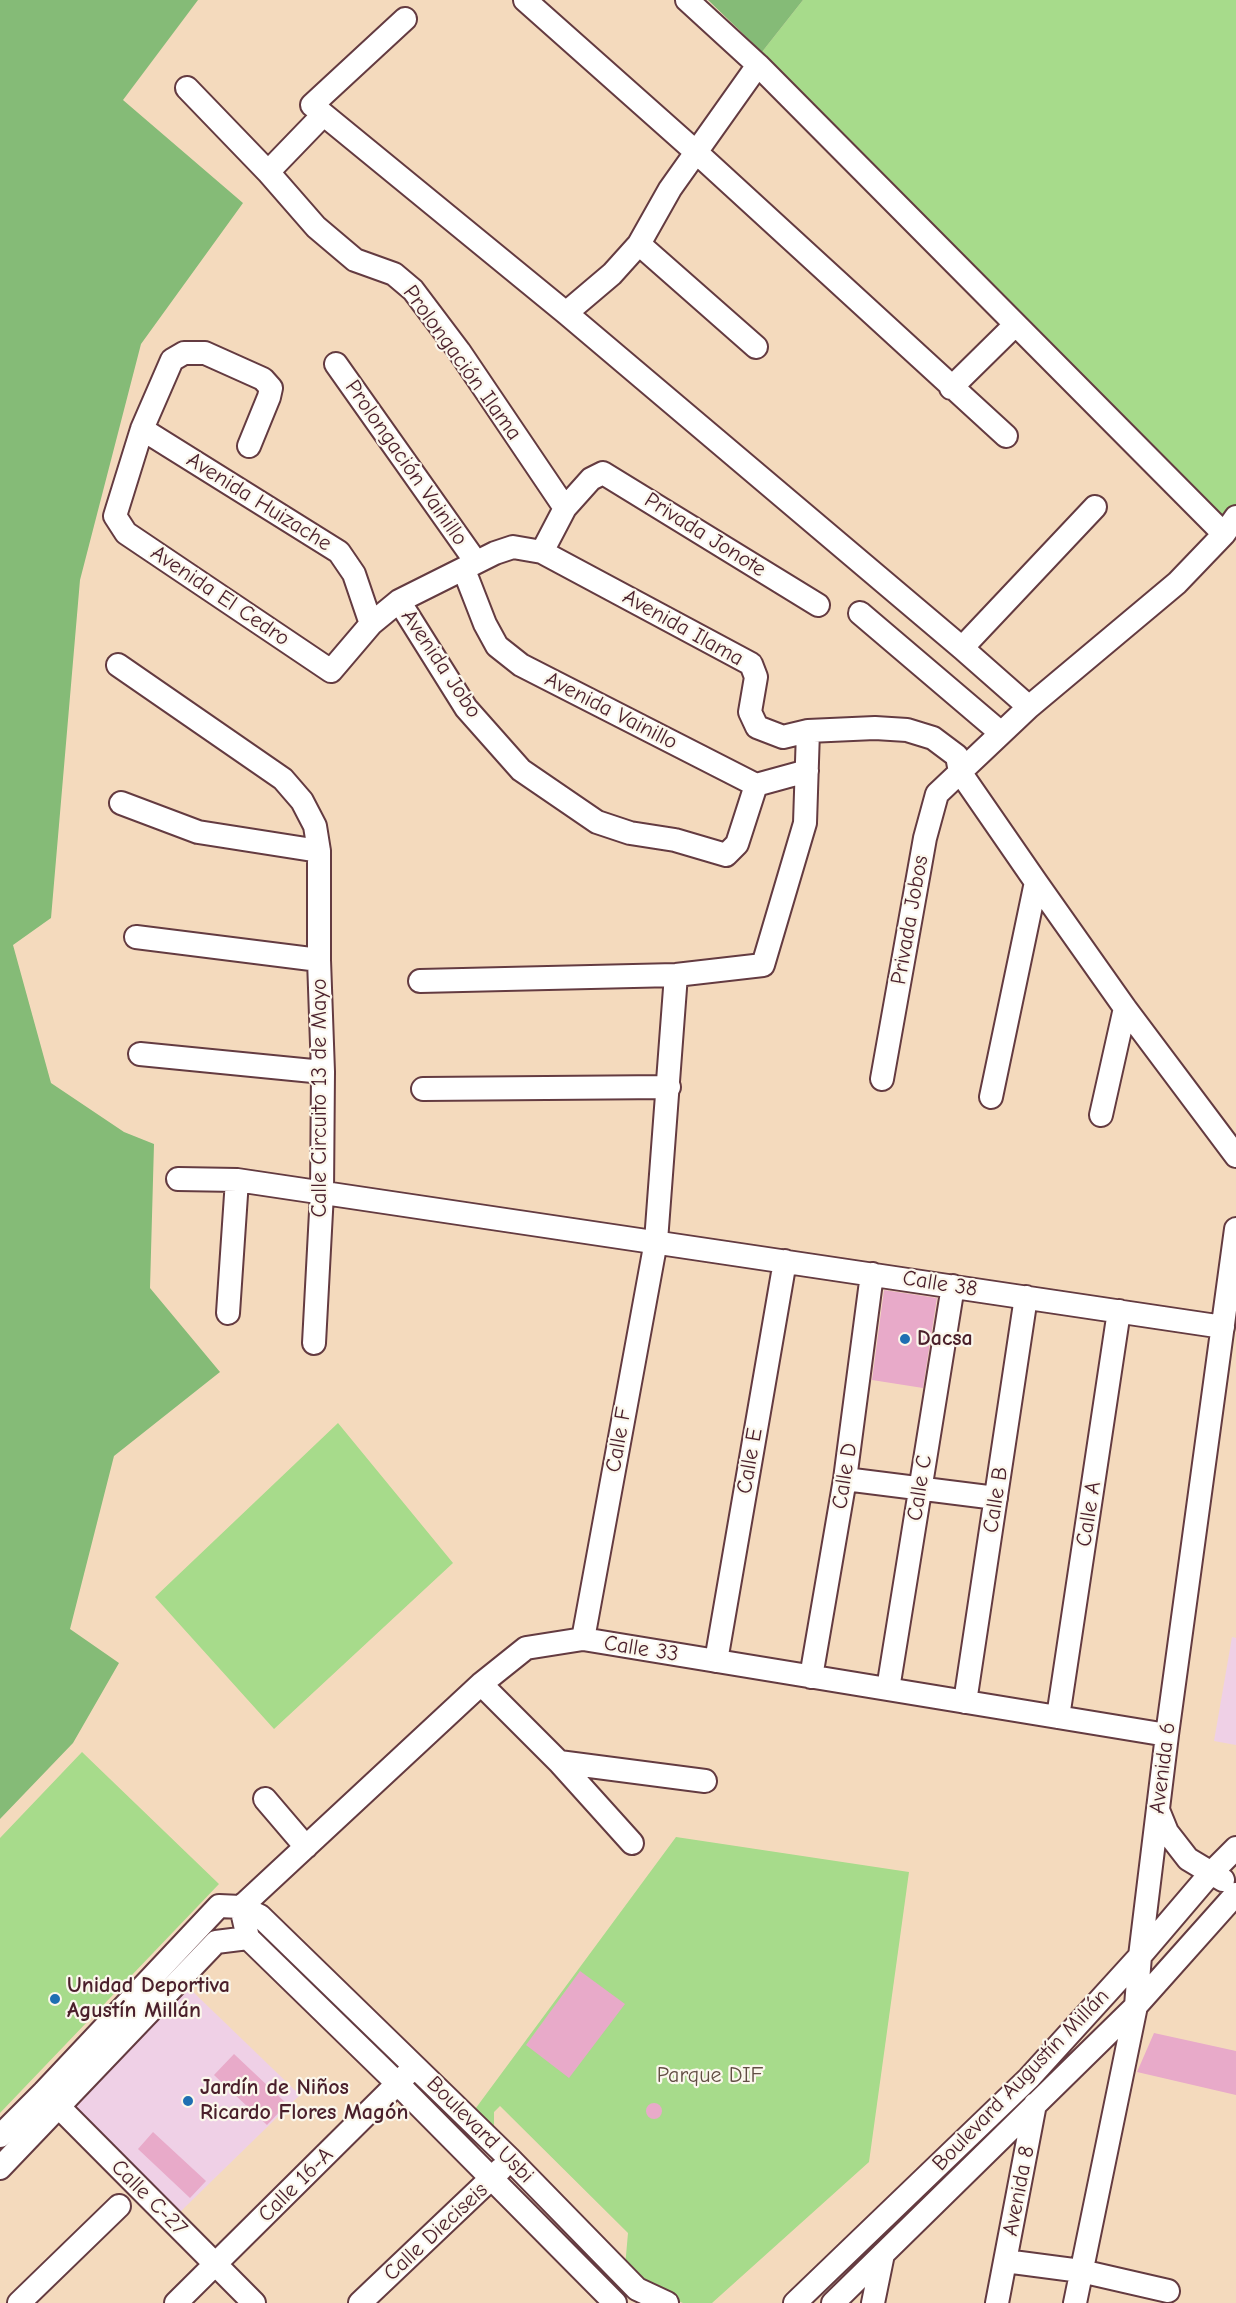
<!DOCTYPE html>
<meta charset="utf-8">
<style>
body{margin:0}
canvas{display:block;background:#f4dabd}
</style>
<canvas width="1236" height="2303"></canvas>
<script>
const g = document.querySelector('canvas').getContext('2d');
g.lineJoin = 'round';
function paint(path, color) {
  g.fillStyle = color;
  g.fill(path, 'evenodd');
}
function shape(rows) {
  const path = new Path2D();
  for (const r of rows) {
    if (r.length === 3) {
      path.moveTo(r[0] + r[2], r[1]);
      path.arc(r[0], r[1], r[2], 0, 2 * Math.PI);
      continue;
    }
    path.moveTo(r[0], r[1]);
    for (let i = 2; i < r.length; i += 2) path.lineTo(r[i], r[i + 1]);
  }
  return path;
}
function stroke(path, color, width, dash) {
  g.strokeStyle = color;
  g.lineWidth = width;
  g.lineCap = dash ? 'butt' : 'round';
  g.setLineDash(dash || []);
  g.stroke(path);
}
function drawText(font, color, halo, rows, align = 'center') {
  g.font = font + ' "Comic Neue",sans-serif';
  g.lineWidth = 4.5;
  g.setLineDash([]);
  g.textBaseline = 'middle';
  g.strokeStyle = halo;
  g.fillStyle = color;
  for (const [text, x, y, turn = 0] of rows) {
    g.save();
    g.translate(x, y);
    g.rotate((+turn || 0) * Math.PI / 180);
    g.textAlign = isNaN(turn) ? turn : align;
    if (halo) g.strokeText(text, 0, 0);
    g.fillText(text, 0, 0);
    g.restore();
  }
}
paint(shape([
 [1232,1637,1236,1638,1236,1745,1214,1741],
 [189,1988,300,2095,179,2213,76,2107]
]), '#efd0e6');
paint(shape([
 [803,0,1236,0,1236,506,1225,520,762,52],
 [338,1423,453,1563,274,1729,155,1597],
 [82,1752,219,1884,0,2113,0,1838],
 [676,1837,909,1872,869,2162,712,2303,683,2303,656,2292,625,2267,628,2233,500,2106,494,2112,494,2128,470,2116]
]), '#a7db8b');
paint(shape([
 [0,0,198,0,123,100,243,203,141,344,80,580,51,918,13,945,51,1083,124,1132,154,1144,150,1288,220,1372,114,1456,70,1629,119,1663,73,1743,0,1819],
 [708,0,803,0,762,52]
]), '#85bb77');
paint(shape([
 [884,1290,937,1298,923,1388,872,1380],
 [580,1971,625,2004,569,2078,526,2045],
 [1154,2033,1236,2051,1236,2095,1137,2072],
 [234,2054,287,2104,267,2125,214,2075],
 [654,2111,8],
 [153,2132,206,2181,190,2198,138,2149]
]), '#e8aac9');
const minor = shape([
 [525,0,696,152,1006,436],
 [687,0,758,65,1224,534],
 [405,19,312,105,566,313,962,648,1029,707],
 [187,88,268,172,316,227,355,260,394,274,413,290,459,351,565,508],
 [268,172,323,115],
 [639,244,756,347],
 [566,313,612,274,639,244,670,189,758,65],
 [336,364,476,562],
 [951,388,1015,325],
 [142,429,339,552,354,574,371,624],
 [249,446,269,397,271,388,263,379,205,353,184,353,172,360,142,429,115,516,126,533,331,671,371,624,399,601,495,553,513,547,542,552,751,664,756,677,750,712,757,727,783,737,808,731,875,728,907,730,933,738,957,756,960,772,1036,882,1125,1008,1236,1156],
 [542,552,565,508,591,479,603,473,818,605],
 [464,570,485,624,497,646,521,665,756,785,807,771],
 [399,601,466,708,521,770,597,822,630,833,675,840,726,855,737,844,756,785],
 [860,613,1001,733],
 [962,648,1095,507],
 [118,665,283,779,302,801,315,826,319,851,319,960,323,1072,322,1193,314,1343],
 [121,803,198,832,319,851],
 [136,937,319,960],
 [420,981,676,975,763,965,805,823,808,731],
 [140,1054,323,1072],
 [882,1079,925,838,937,794,1029,707,1177,583,1224,534,1236,517],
 [423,1089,669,1087],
 [991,1097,1036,882],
 [1101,1115,1125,1008],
 [178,1179,237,1180,1223,1327],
 [228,1313,237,1180],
 [845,1479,996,1498],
 [583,1639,656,1241,676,975],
 [716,1661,785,1261],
 [811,1677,845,1479,872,1274],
 [481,1684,559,1762,632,1843],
 [888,1689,953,1286],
 [965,1702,1026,1297],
 [1058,1717,1119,1311],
 [559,1762,705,1781],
 [265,1799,306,1847],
 [1158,1810,1167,1832,1188,1859,1223,1880],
 [248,1938,241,1907,481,1684,526,1648,583,1639,1167,1735],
 [248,1938,398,2084,615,2303],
 [50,2098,254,2303],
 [0,2136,44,2092,219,1906,241,1907,260,1916,510,2159,637,2289,667,2303],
 [0,2168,216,1942,248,1938],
 [1005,2261,1081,2271,1168,2291],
 [19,2303,119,2206],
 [176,2303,407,2074],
 [360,2303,501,2169],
 [795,2303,1029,2078,1140,1956,1210,1874,1236,1848],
 [833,2303,1136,2006,1236,1894],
 [873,2303,883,2254],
 [997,2303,1035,2104],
 [1075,2303,1136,2006,1140,1956,1167,1735,1236,1229]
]);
stroke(minor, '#643b41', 26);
stroke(minor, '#fff', 22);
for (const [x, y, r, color] of [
 [905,1339,6,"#1f6fb2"],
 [55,1999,6,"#1f6fb2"],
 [188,2101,6,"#1f6fb2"]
]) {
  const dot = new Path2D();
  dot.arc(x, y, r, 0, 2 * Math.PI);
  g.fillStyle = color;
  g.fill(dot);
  stroke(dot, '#fbf7ec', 2);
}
drawText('22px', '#4a1f2b', '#fbf7ec', [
 ["Prolongación Ilama",462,363,54],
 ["Prolongación Vainillo",406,463,55],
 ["Avenida Huizache",259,502,32],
 ["Privada Jonote",705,535,32],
 ["Avenida El Cedro",220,596,34],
 ["Avenida Ilama",683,628,29],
 ["Avenida Jobo",441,664,56],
 ["Avenida Vainillo",611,711,27],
 ["Privada Jobos",910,920,-80],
 ["Calle Circuito 13 de Mayo",320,1098,-90],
 ["Calle 38",940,1284,9],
 ["Calle F",619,1440,-80],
 ["Calle E",750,1461,-80],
 ["Calle D",845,1476,-81],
 ["Calle C",920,1488,-81],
 ["Calle B",996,1500,-81],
 ["Calle A",1089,1514,-81],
 ["Calle 33",641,1649,9],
 ["Avenida 6",1163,1768,-83],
 ["Boulevard Augustín Millán",1021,2080,-46],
 ["Boulevard Usbi",480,2130,45],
 ["Calle 16-A",296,2185,-45],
 ["Avenida 8",1019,2191,-79],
 ["Calle C-27",149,2198,45],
 ["Calle Dieciseis",436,2232,-43]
]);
drawText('bold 22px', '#4a1f2b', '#fbf7ec', [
 ["Dacsa",917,1339],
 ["Unidad Deportiva",67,1986],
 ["Agustín Millán",67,2011],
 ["Jardín de Niños",200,2088],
 ["Ricardo Flores Magón",200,2113]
], 'left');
drawText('22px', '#614e43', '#fbf7ec', [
 ["Parque DIF",710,2076]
]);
</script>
